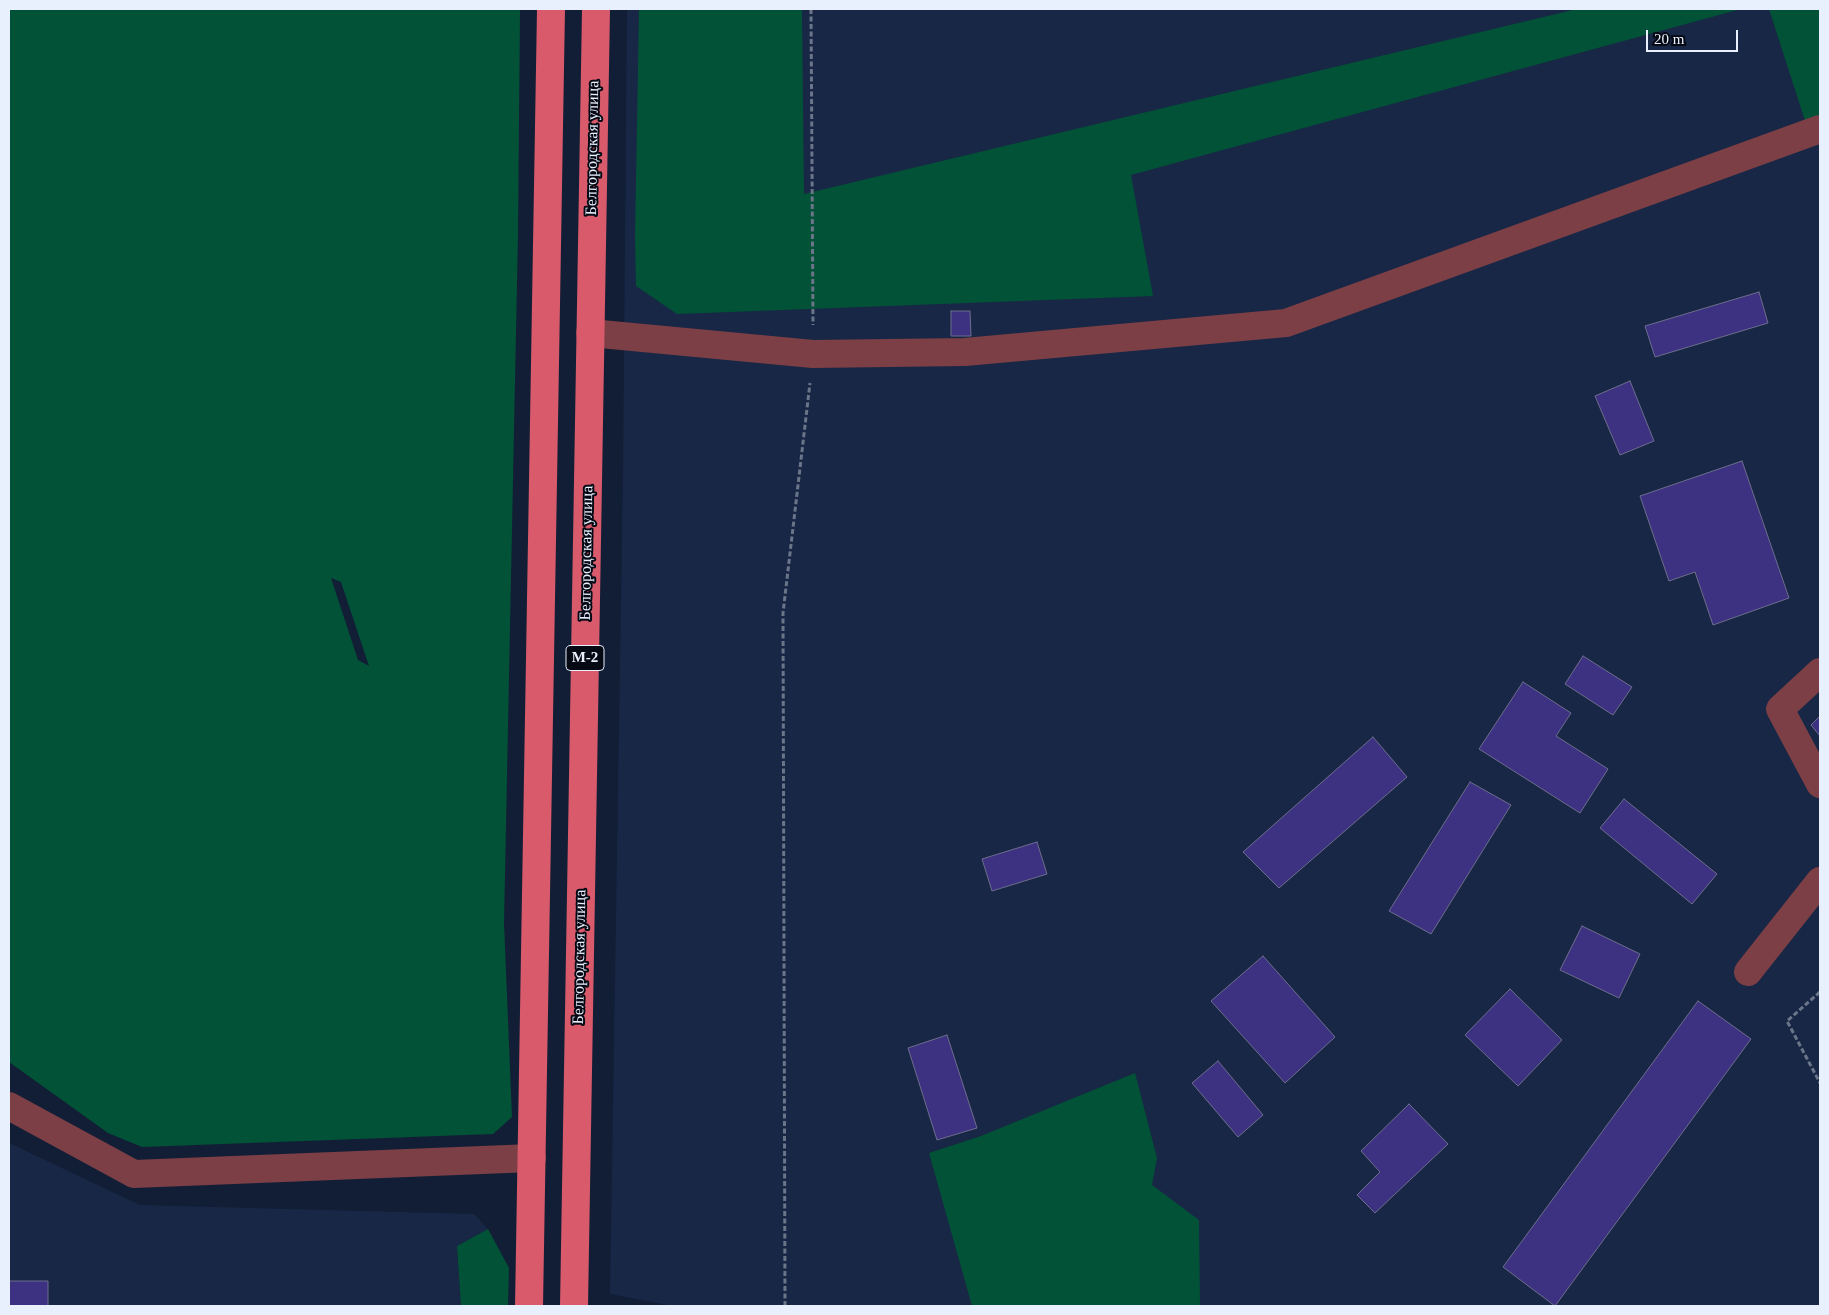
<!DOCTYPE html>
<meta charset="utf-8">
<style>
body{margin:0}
#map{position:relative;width:1829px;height:1315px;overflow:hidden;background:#121e36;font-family:Georgia,serif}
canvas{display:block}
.frame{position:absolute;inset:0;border:10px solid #e8effd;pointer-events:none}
.scale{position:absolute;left:1646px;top:30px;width:92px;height:22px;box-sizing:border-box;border:2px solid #e8effd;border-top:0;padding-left:6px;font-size:15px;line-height:18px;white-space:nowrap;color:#e8effd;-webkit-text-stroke:4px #050913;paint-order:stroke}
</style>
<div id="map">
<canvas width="1829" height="1315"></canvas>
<div class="frame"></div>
<div class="scale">20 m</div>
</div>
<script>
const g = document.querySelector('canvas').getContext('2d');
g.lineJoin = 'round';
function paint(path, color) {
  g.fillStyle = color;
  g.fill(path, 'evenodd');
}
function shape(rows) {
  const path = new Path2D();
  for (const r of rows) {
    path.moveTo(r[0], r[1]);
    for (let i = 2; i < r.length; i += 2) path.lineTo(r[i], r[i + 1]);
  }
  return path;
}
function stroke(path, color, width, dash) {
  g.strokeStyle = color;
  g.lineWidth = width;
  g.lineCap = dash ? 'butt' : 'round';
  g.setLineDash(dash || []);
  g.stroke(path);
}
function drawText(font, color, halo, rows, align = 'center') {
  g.font = font + ' Georgia,serif';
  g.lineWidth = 4;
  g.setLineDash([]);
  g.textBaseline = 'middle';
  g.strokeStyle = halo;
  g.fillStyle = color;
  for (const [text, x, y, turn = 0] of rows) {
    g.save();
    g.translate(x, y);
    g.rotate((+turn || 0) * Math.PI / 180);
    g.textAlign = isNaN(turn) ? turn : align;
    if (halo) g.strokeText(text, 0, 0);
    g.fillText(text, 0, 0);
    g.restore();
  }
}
paint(shape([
 [627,9,1820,9,1820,1306,673,1306,610,1294,623,474],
 [9,1143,140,1205,474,1214,488,1229,457,1246,461,1306,9,1306]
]), '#182745');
paint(shape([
 [9,9,520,9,518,233,504,923,512,1117,493,1134,142,1147,108,1133,9,1062],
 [331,578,341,582,369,666,358,660],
 [639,9,802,9,804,194,1577,9,1741,9,1131,175,1153,296,677,314,636,286,635,237],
 [1769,9,1820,9,1820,116,1807,127],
 [1135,1073,1157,1158,1152,1185,1199,1220,1200,1306,972,1306,929,1153,981,1136],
 [488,1229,509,1268,508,1306,461,1306,457,1246]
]), '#025237');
const building = shape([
 [1759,292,1768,323,1655,357,1645,326,1759,292],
 [951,311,970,311,971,336,951,336,951,311],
 [1630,381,1654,441,1620,455,1595,396,1630,381],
 [1742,461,1789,598,1713,625,1695,572,1669,581,1640,496,1742,461],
 [1583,656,1632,687,1613,715,1565,684,1583,656],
 [1523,682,1571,713,1556,736,1608,769,1580,813,1479,749,1523,682],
 [1820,716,1820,736,1811,725,1820,716],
 [1373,737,1407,777,1279,888,1243,852,1373,737],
 [1470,782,1511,805,1431,934,1389,911,1470,782],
 [1624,799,1717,874,1692,904,1600,828,1624,799],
 [1037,842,1047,874,992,891,982,859,1037,842],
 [1582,926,1640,954,1619,998,1560,970,1582,926],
 [1263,956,1335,1037,1285,1083,1211,1001,1263,956],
 [1510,989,1562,1040,1518,1086,1465,1035,1510,989],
 [1698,1001,1751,1039,1555,1306,1503,1267,1698,1001],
 [947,1035,977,1128,937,1140,908,1048,947,1035],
 [1218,1061,1263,1115,1238,1137,1192,1083,1218,1061],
 [1409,1104,1448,1144,1375,1213,1357,1195,1380,1172,1361,1151,1409,1104],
 [9,1281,48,1281,48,1306,9,1306,9,1281]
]);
paint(building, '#3d3281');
stroke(building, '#6d6d8d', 1);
stroke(shape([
 [811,9,813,325],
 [1820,992,1787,1021,1820,1083],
 [785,1306,783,613,810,383]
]), '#6b7589', 3, [5, 2.5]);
stroke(shape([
 [590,333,813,354,965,352,1286,323,1820,129],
 [1820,672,1780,709,1820,784],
 [1748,972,1820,881],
 [9,1106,134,1174,532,1158]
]), '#7c3f45', 28);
stroke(shape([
 [529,1306,551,9],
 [574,1306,596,9]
]), '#d85a6b', 28);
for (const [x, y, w] of [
 [585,658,38]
]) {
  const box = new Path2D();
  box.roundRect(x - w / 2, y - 12.5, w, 25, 4);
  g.fillStyle = '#050913';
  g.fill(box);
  stroke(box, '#e8effd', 1);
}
drawText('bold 15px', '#e8effd', null, [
 ["М-2",585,658]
]);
drawText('16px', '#e8effd', '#050913', [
 ["Белгородская улица",593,148,-89],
 ["Белгородская улица",587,553,-89],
 ["Белгородская улица",580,957,-89]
]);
</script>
